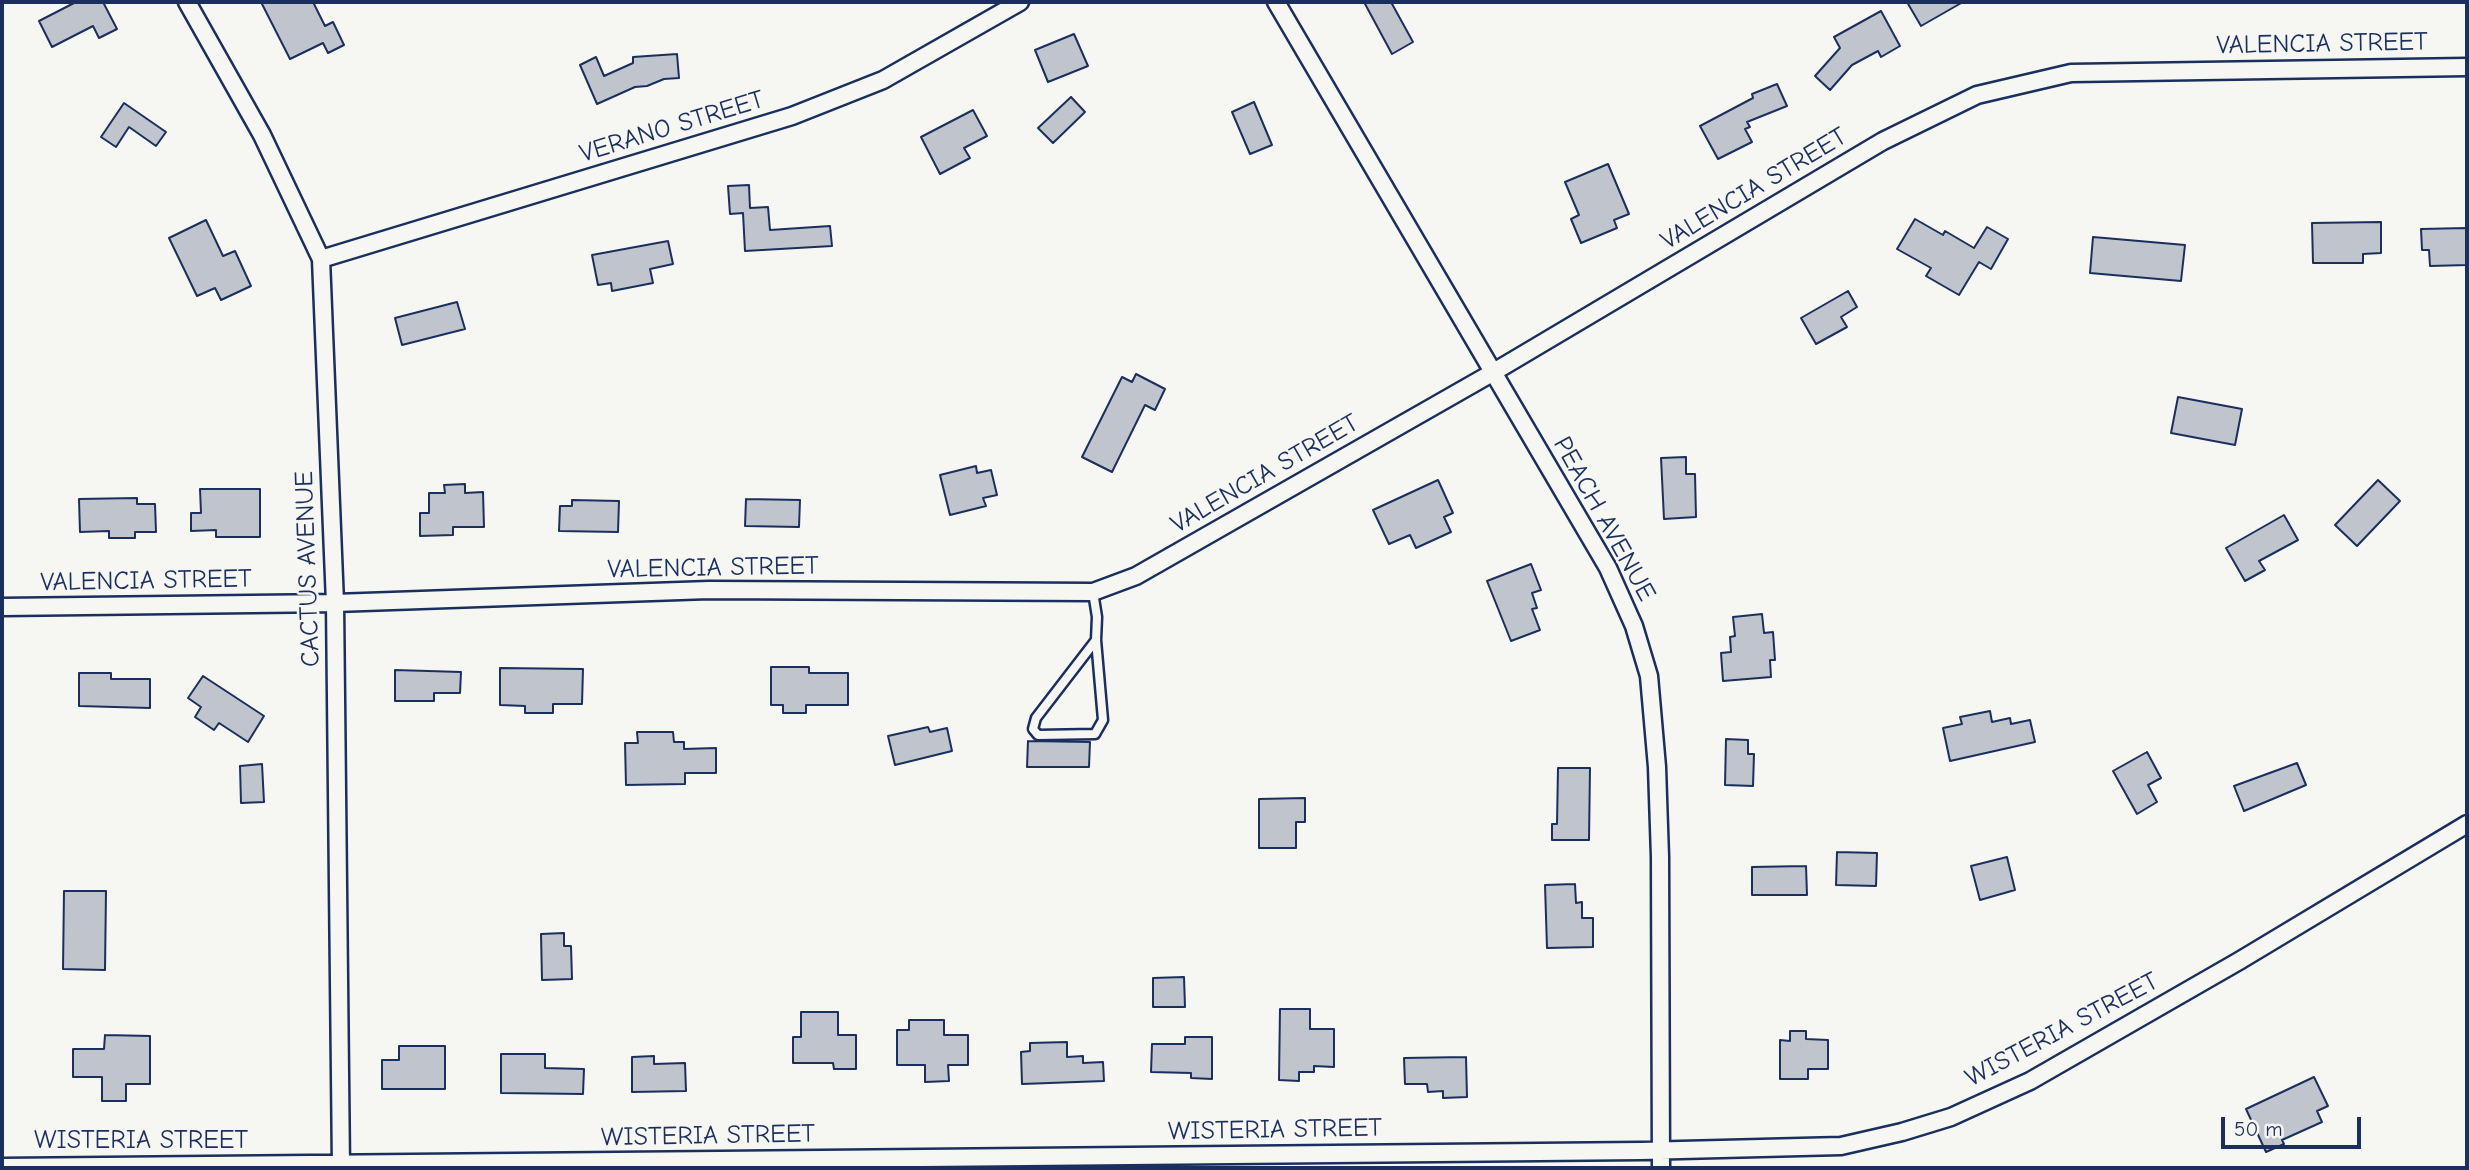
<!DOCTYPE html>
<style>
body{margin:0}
#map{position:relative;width:2469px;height:1170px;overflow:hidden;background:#f6f6f2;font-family:"Comic Neue",sans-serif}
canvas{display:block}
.frame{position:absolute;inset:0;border:4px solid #1b2f5e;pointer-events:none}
.scale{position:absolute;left:2221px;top:1117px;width:140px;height:32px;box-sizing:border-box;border:4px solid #1b2f5e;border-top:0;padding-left:9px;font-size:21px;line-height:24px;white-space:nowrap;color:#1b2f5e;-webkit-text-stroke:5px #f6f6f2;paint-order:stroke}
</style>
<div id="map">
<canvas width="2469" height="1170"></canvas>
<div class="frame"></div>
<div class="scale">50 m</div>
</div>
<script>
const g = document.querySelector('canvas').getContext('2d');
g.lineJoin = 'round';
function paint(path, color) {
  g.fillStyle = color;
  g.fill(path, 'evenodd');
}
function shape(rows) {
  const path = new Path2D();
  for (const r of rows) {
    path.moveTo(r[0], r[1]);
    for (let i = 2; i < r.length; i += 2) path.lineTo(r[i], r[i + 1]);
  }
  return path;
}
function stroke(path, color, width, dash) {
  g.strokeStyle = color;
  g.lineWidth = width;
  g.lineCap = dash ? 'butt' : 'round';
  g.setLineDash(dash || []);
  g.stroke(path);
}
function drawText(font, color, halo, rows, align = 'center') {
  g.font = font + ' "Comic Neue",sans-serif';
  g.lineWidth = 5;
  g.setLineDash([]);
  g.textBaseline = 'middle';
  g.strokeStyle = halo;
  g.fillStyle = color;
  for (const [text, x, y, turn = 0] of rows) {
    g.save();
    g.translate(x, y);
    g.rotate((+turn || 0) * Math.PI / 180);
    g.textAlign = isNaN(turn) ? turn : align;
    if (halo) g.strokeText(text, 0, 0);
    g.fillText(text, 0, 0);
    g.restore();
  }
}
const building = shape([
 [76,2,103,2,117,29,99,38,93,26,52,47,39,21,76,2],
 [261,2,313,2,325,26,333,22,344,45,328,53,323,43,290,59,261,2],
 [1364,2,1391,2,1413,42,1392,54,1364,2],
 [1907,2,1963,2,1921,26,1907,2],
 [1881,11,1900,46,1881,57,1878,51,1852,65,1830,90,1815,76,1840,48,1834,37,1881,11],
 [1074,34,1088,66,1048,82,1035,50,1074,34],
 [677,54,679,78,664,79,647,86,635,87,597,104,580,65,596,57,604,76,633,63,633,57,677,54],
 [1777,84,1787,106,1747,122,1750,127,1745,129,1752,142,1718,159,1700,126,1753,98,1752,94,1777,84],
 [1071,97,1085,112,1053,143,1038,128,1071,97],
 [1254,102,1272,145,1250,154,1232,112,1254,102],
 [124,103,166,132,156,146,129,127,116,147,101,137,124,103],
 [973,110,987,136,964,148,970,158,940,174,921,137,973,110],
 [1608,164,1629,214,1614,220,1617,228,1581,243,1571,219,1579,215,1565,182,1608,164],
 [749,185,750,208,768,207,770,230,830,226,832,246,745,251,743,213,730,214,728,186,749,185],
 [1915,219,1943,235,1945,231,1974,248,1987,227,2008,239,1991,269,1979,262,1959,295,1926,276,1931,268,1897,249,1915,219],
 [206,220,223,256,235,251,251,286,221,300,215,288,197,296,169,238,206,220],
 [2381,222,2381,253,2363,254,2363,263,2313,263,2312,223,2381,222],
 [2467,228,2467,265,2430,266,2429,250,2422,250,2421,229,2467,228],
 [2093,237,2185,245,2181,281,2090,273,2093,237],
 [668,241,673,264,650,269,653,283,612,291,611,283,598,285,592,255,668,241],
 [1848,291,1857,307,1841,317,1847,327,1816,344,1801,318,1848,291],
 [457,302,465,329,402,345,395,318,457,302],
 [1136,374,1165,389,1155,410,1145,405,1112,472,1082,457,1122,377,1132,382,1136,374],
 [2178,397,2242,409,2235,445,2171,433,2178,397],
 [1686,457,1686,474,1695,474,1696,517,1664,519,1661,458,1686,457],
 [976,466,977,473,991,470,997,495,983,498,986,506,950,515,940,475,976,466],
 [1438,480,1453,513,1444,517,1451,532,1416,548,1410,535,1389,544,1373,510,1438,480],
 [2378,480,2400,501,2357,546,2335,525,2378,480],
 [465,484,465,493,483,492,484,527,453,527,453,535,420,536,420,513,429,513,429,493,445,493,444,485,465,484],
 [200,489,260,489,260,537,216,537,216,530,191,531,191,513,201,513,200,489],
 [137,498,137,504,155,504,156,532,135,532,135,538,109,538,109,531,80,532,79,499,137,498],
 [746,499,800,500,799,527,745,526,746,499],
 [572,500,619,501,618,532,559,531,560,506,572,506,572,500],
 [2284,515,2298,540,2259,561,2265,570,2245,581,2226,548,2284,515],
 [1531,564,1541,590,1532,593,1537,608,1532,609,1540,630,1511,641,1487,581,1531,564],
 [1762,614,1764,633,1773,632,1775,660,1770,660,1771,677,1723,681,1721,653,1731,652,1730,637,1735,636,1733,617,1762,614],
 [771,667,809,667,809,673,848,673,848,705,806,705,806,713,783,713,783,705,771,705,771,667],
 [500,668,583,669,582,704,553,704,553,713,525,713,525,706,500,705,500,668],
 [395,670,461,672,460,693,434,693,434,701,395,701,395,670],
 [79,673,111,673,111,679,150,679,150,708,79,706,79,673],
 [203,676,264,716,248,742,219,723,214,730,195,717,201,707,188,698,203,676],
 [1990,711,1992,722,2010,718,2011,724,2030,720,2035,742,1950,761,1943,728,1962,724,1960,717,1990,711],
 [928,727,930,732,947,728,952,751,895,765,888,736,928,727],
 [637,732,673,732,674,742,684,742,684,749,716,748,716,773,685,773,685,784,626,785,625,743,638,743,637,732],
 [1726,739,1748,740,1748,754,1754,754,1753,786,1725,785,1726,739],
 [1028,741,1090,742,1089,767,1027,767,1028,741],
 [2147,752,2161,778,2148,785,2157,802,2137,814,2113,771,2147,752],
 [2297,763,2306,785,2244,811,2234,786,2297,763],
 [262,764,264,802,241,803,240,766,262,764],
 [1558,768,1590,768,1589,840,1552,840,1552,824,1557,824,1558,768],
 [1305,798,1305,822,1296,822,1296,848,1259,848,1259,799,1305,798],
 [1837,852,1877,853,1876,886,1836,885,1837,852],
 [2007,857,2015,890,1980,900,1971,866,2007,857],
 [1806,866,1807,895,1752,895,1752,867,1806,866],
 [1575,884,1576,903,1582,902,1582,918,1593,918,1593,947,1547,948,1545,885,1575,884],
 [64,891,106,891,105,970,63,969,64,891],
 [564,933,564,946,571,946,572,979,542,980,541,934,564,933],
 [1184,977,1185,1007,1153,1007,1153,978,1184,977],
 [1280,1009,1310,1009,1310,1029,1334,1029,1334,1067,1314,1066,1314,1072,1299,1072,1299,1081,1279,1080,1280,1009],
 [801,1012,838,1012,838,1035,856,1035,856,1069,834,1069,833,1063,793,1063,793,1037,801,1037,801,1012],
 [909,1020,944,1020,944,1035,968,1035,968,1065,948,1065,949,1081,925,1082,925,1065,897,1065,897,1030,909,1030,909,1020],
 [1790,1031,1806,1031,1806,1039,1828,1040,1828,1069,1808,1069,1808,1079,1780,1079,1780,1040,1790,1041,1790,1031],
 [105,1035,150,1036,150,1084,126,1084,126,1101,102,1101,102,1077,73,1077,73,1049,104,1049,105,1035],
 [1185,1037,1212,1037,1212,1079,1191,1078,1191,1073,1151,1072,1152,1044,1185,1044,1185,1037],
 [1067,1042,1067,1057,1083,1056,1083,1063,1103,1062,1104,1081,1022,1084,1021,1052,1030,1051,1030,1043,1067,1042],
 [399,1046,445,1046,445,1089,382,1089,382,1060,399,1060,399,1046],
 [501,1054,545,1054,545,1068,584,1069,583,1094,501,1093,501,1054],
 [654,1056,654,1064,685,1063,686,1091,632,1092,632,1057,654,1056],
 [1466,1057,1467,1097,1443,1098,1443,1091,1428,1092,1427,1084,1405,1084,1404,1058,1466,1057],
 [2314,1077,2328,1106,2317,1111,2322,1122,2282,1140,2284,1144,2266,1152,2246,1109,2314,1077]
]);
paint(building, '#c0c4cd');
stroke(building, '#1b2f5e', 2);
const service = shape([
 [1093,592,1097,617,1096,640,1103,720,1095,734,1038,735,1033,729,1036,718,1096,640]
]);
const minor = shape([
 [187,2,262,135,321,259,335,603,341,1168],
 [1276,2,1608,568,1634,626,1649,676,1657,767,1660,857,1661,1168],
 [321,259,792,116,883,80,1020,2],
 [2,607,335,603,709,590,1093,592,1136,576,1492,373,1883,141,1977,95,2071,73,2467,67],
 [2,1167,1641,1151,1841,1146,1902,1132,1951,1117,2030,1081,2239,961,2467,824]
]);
stroke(service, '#1b2f5e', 13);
stroke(minor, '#1b2f5e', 21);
stroke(service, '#f6f6f2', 8);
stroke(minor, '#f6f6f2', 16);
drawText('26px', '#1b2f5e', '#f6f6f2', [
 ["VALENCIA STREET",2322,44,-1],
 ["VERANO STREET",672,127,-17],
 ["VALENCIA STREET",1754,189,-31],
 ["VALENCIA STREET",1265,474,-30],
 ["PEACH AVENUE",1604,519,61],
 ["VALENCIA STREET",713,568,-1],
 ["CACTUS AVENUE",308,569,-92],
 ["VALENCIA STREET",146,581,-1],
 ["WISTERIA STREET",2062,1030,-28],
 ["WISTERIA STREET",1275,1130,-1],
 ["WISTERIA STREET",708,1136,-1],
 ["WISTERIA STREET",141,1141]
]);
</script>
